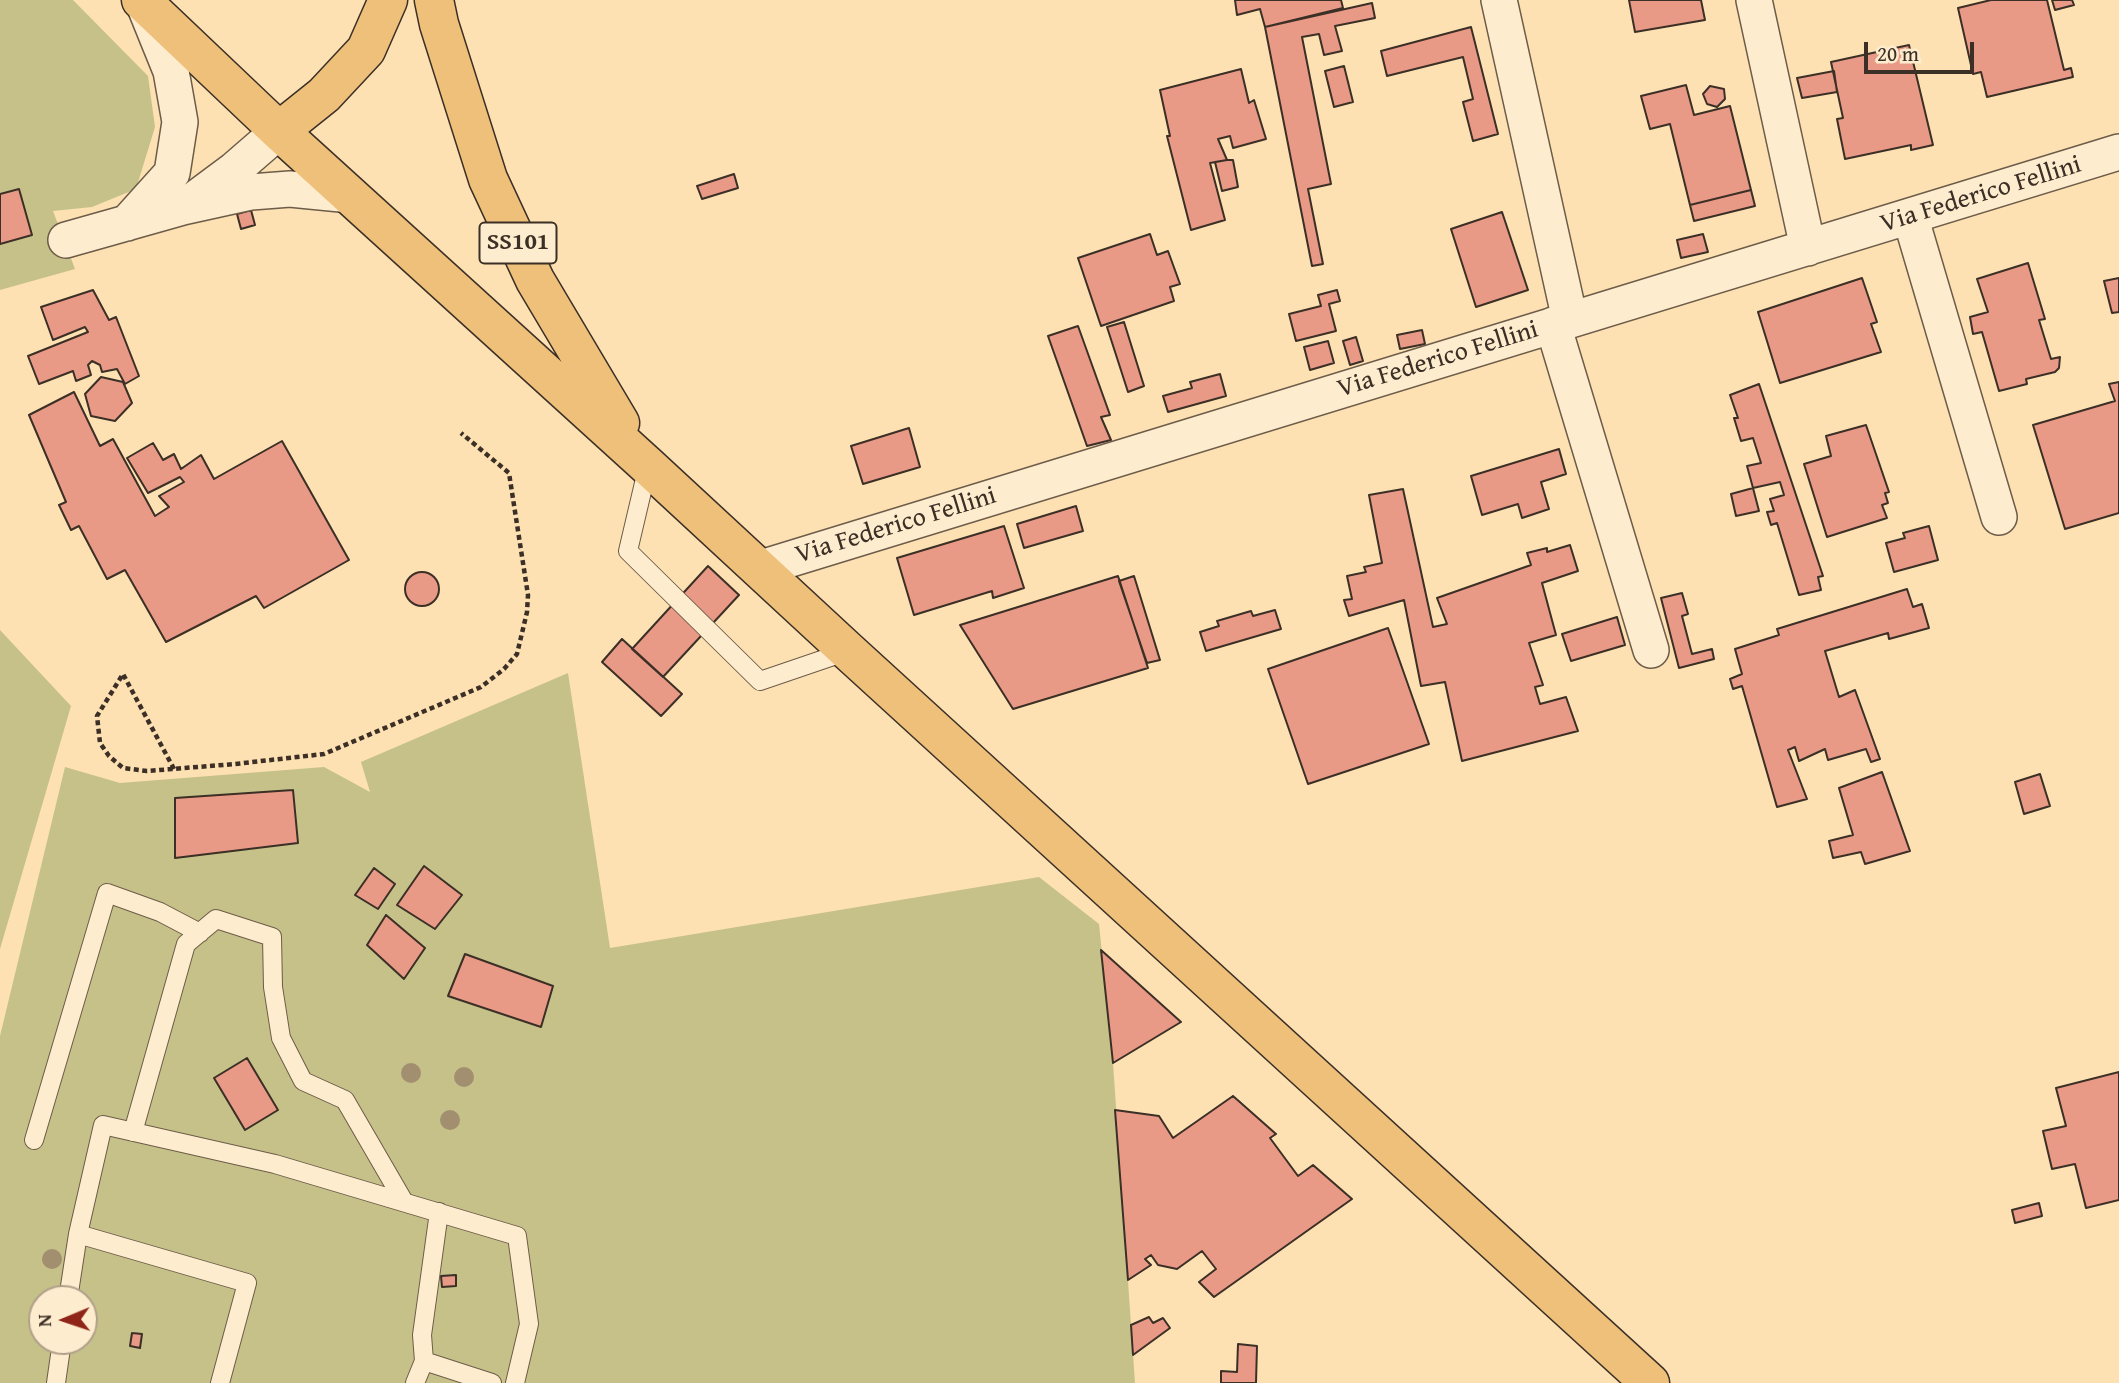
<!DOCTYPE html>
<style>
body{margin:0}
#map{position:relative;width:2119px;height:1383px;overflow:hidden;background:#fde1b3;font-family:"Gentium Book Plus",serif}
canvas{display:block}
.north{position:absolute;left:28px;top:1285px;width:70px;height:70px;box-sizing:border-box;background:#feecce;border:2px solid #b0a08b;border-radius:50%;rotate:268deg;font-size:19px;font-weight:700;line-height:28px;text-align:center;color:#3b2f26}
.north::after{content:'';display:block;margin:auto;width:24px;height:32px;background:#8f2418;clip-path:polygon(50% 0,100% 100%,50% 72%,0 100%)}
.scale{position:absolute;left:1864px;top:42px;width:110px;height:32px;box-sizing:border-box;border:4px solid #3b2f26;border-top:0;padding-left:9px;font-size:21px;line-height:24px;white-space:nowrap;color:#3b2f26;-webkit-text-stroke:5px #feecce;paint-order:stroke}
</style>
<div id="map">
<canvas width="2119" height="1383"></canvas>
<div class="north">N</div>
<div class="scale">20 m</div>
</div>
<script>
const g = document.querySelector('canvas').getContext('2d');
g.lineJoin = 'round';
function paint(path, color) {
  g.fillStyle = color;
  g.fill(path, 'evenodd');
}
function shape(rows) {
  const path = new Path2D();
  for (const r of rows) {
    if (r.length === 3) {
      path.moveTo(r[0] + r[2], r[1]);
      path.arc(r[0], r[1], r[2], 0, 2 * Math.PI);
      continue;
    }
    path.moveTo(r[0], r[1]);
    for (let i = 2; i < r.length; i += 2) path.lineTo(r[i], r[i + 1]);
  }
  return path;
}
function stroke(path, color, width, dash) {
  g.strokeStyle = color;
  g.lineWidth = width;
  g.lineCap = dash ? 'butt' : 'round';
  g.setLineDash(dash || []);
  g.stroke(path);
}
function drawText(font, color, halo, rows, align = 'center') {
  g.font = font + ' "Gentium Book Plus",serif';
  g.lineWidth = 5;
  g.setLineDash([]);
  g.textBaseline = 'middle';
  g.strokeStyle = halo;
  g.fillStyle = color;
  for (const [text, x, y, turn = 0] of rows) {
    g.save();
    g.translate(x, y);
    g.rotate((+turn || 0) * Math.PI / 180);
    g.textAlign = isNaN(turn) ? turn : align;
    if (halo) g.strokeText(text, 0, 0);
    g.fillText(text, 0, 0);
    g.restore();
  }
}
paint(shape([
 [0,0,73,0,148,76,155,127,136,189,92,207,53,211,75,269,0,290],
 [0,630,71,706,0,949],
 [568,673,610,948,1039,877,1099,924,1113,1063,1135,1383,0,1383,0,1036,65,767,120,783,324,767,370,792,361,762],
 [42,1299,84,1299,84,1341,42,1341]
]), '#c5c189');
const building = shape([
 [1235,0,1341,0,1343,8,1265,27,1260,9,1237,15,1235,0],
 [1629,0,1701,0,1705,20,1635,32,1629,0],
 [1991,0,2047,0,2064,70,2071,68,2073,77,1987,97,1981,72,1973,74,1958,8,1991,0],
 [2052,0,2072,0,2074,5,2055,10,2052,0],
 [1372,3,1375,18,1335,26,1342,51,1324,55,1319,34,1302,37,1331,184,1308,189,1323,264,1312,266,1265,27,1372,3],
 [1471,27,1498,134,1473,141,1463,102,1473,99,1463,57,1387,76,1381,51,1471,27],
 [1909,45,1933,145,1911,150,1911,145,1845,159,1837,119,1843,118,1831,62,1909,45],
 [1344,66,1353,102,1334,107,1325,71,1344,66],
 [1241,69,1249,103,1254,100,1266,139,1233,148,1230,136,1218,139,1227,160,1210,163,1225,220,1191,230,1167,136,1170,136,1160,90,1241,69],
 [1834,71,1837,92,1802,98,1797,78,1834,71],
 [1686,85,1694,115,1730,106,1751,190,1690,205,1670,124,1650,129,1641,96,1686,85],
 [1710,86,1724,89,1725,99,1717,107,1707,104,1703,94,1710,86],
 [1227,160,1233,160,1238,187,1222,191,1215,162,1227,160],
 [734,174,738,188,702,199,697,186,734,174],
 [19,189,32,235,0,244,0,194,19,189],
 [1751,190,1755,206,1694,221,1690,205,1751,190],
 [251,210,255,225,241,229,237,214,251,210],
 [1502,212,1528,290,1476,307,1451,229,1502,212],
 [1150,234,1157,255,1168,251,1180,284,1170,287,1174,301,1101,326,1078,258,1150,234],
 [1703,234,1708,252,1681,258,1677,240,1703,234],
 [2028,263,2045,319,2039,320,2051,359,2060,357,2059,368,2055,372,2026,379,2027,384,1999,391,1982,332,1973,334,1970,317,1988,312,1977,279,2028,263],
 [1862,278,1877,322,1871,324,1881,352,1780,383,1758,312,1862,278],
 [2119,278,2119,312,2112,313,2104,281,2119,278],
 [93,290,109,320,116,317,139,376,125,384,117,369,102,372,100,365,92,361,88,365,91,375,76,381,73,371,39,384,28,356,88,332,85,327,53,340,41,307,93,290],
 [1337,290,1340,301,1329,304,1336,331,1296,341,1289,314,1321,306,1318,295,1337,290],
 [1124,322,1144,386,1128,392,1107,327,1124,322],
 [1078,326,1110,415,1101,417,1111,440,1087,446,1048,336,1078,326],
 [1422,330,1425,344,1400,349,1397,335,1422,330],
 [1356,337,1363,361,1350,365,1343,341,1356,337],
 [1328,341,1334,363,1310,370,1304,347,1328,341],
 [1220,374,1226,396,1168,412,1163,396,1192,388,1190,382,1220,374],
 [101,377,123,382,132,403,115,421,91,416,85,394,101,377],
 [2119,382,2119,513,2065,529,2033,425,2115,401,2109,384,2119,382],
 [1759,384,1823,576,1818,577,1821,590,1799,595,1777,523,1771,525,1767,512,1774,511,1770,499,1784,495,1780,482,1753,488,1747,466,1761,463,1753,438,1741,441,1734,418,1738,418,1730,395,1759,384],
 [74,392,100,446,113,439,155,516,169,507,159,496,184,482,180,477,148,493,127,458,153,443,163,460,174,454,181,469,201,455,214,479,282,441,349,560,264,608,256,596,166,642,125,570,107,579,79,526,71,530,59,505,66,502,29,415,74,392],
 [1866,425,1889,492,1885,493,1888,503,1882,505,1887,518,1827,537,1804,464,1831,456,1826,436,1866,425],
 [909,428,920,467,863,484,851,446,909,428],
 [1559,449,1566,474,1541,482,1549,509,1522,518,1518,504,1482,515,1471,476,1559,449],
 [1753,488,1759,511,1736,516,1731,494,1753,488],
 [1403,489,1433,627,1447,624,1437,598,1531,565,1527,553,1547,548,1547,552,1570,545,1578,571,1542,583,1556,635,1529,643,1543,685,1535,687,1540,704,1566,697,1578,731,1462,761,1445,682,1421,686,1404,600,1349,616,1344,600,1352,599,1347,576,1366,572,1364,567,1382,563,1369,495,1403,489],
 [1076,506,1083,531,1024,548,1017,524,1076,506],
 [1004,526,1024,588,993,598,992,591,914,615,897,558,1004,526],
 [1929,526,1938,560,1894,572,1886,543,1905,538,1903,533,1929,526],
 [708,566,739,595,663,677,632,649,708,566],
 [422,589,17],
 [1118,576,1148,668,1013,709,960,625,1118,576],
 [1134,576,1160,660,1147,663,1119,581,1134,576],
 [1907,589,1913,607,1922,604,1929,628,1889,639,1888,633,1825,651,1839,697,1855,690,1880,759,1871,762,1866,749,1828,760,1825,749,1799,761,1795,747,1788,750,1807,799,1777,807,1742,686,1733,689,1730,679,1742,674,1735,649,1779,635,1777,629,1907,589],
 [1682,593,1688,614,1682,616,1692,654,1712,649,1714,659,1679,668,1661,598,1682,593],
 [1275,610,1281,629,1206,651,1200,632,1219,626,1217,621,1251,611,1253,616,1275,610],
 [1617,617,1625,645,1571,661,1562,634,1617,617],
 [1388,628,1429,744,1308,784,1268,669,1388,628],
 [622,639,682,694,661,716,602,662,622,639],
 [1882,772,1910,851,1865,864,1861,852,1833,858,1829,841,1853,835,1839,788,1882,772],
 [2040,774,2050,806,2024,814,2015,782,2040,774],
 [293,790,298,843,175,858,175,798,293,790],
 [424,866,462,895,435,929,397,905,424,866],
 [374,868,395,884,378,909,355,895,374,868],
 [386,915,425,948,404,979,367,945,386,915],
 [1101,950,1181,1022,1113,1063,1101,950],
 [465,954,553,986,541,1027,448,996,465,954],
 [247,1058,278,1110,245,1130,214,1078,247,1058],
 [2119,1072,2119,1200,2086,1208,2075,1164,2052,1169,2043,1131,2066,1126,2056,1088,2119,1072],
 [1233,1096,1276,1134,1270,1138,1298,1176,1313,1165,1352,1199,1214,1297,1199,1282,1216,1269,1202,1251,1177,1269,1158,1265,1151,1255,1145,1259,1151,1265,1128,1280,1115,1110,1159,1116,1173,1138,1233,1096],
 [2039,1203,2042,1216,2015,1223,2012,1210,2039,1203],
 [456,1275,456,1286,442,1287,441,1276,456,1275],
 [1149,1317,1153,1323,1163,1318,1170,1328,1133,1355,1131,1325,1149,1317],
 [132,1333,142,1334,140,1348,130,1346,132,1333],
 [1238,1344,1257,1346,1256,1383,1221,1383,1221,1371,1237,1372,1238,1344]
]);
paint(building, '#e99a86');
stroke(building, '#3b2f26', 2);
const lane = shape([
 [648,466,628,551,760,681,848,651],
 [133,1132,186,944,216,919,272,937,273,987,281,1038,303,1081,345,1100,403,1200],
 [34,1140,107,893,160,912,200,933],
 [68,1299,78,1234],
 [424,1361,422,1335,439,1212],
 [56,1383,62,1341],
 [220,1383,247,1283,78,1234,103,1125,275,1164,517,1236,529,1324,515,1383],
 [415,1383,424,1361,492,1383]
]);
const street = shape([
 [1499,0,1570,320],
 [1754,0,1808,248],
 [195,199,234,170,279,131],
 [1910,216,1999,517],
 [127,223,172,173,180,122,171,71,143,2],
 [66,240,183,207,251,192,290,189,351,195],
 [1553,325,1651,650],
 [758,569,2119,152]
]);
const primary = shape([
 [141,0,279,131,648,466,848,651,1650,1383],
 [434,0,439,24,488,179,535,280,620,423],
 [279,131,324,95,366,50,388,0]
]);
stroke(lane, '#6c5c49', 20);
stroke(street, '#6c5c49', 38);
stroke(primary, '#3b2f26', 41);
stroke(shape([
 [174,769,123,674,97,716,100,743,109,756,123,768,147,771,235,764,324,754,481,687,504,669,517,654,527,612,528,595,509,473,461,433]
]), '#3b2f26', 4.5, [5, 3.5]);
stroke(lane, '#feecce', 18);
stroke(street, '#feecce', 35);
stroke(primary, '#eec07a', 38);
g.fillStyle = '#a28f70';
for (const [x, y] of [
 [411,1073],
 [464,1077],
 [450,1120],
 [52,1259]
]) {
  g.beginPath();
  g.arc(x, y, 10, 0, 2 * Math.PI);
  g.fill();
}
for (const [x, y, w] of [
 [518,243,77]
]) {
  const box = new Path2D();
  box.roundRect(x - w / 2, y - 20.5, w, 41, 5);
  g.fillStyle = '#feecce';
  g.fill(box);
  stroke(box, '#3b2f26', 2);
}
drawText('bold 24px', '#3b2f26', null, [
 ["SS101",518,243]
]);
drawText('26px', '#3b2f26', '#feecce', [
 ["Via Federico Fellini",1981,195,-17],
 ["Via Federico Fellini",1438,360,-17],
 ["Via Federico Fellini",896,526,-17]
]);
</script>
